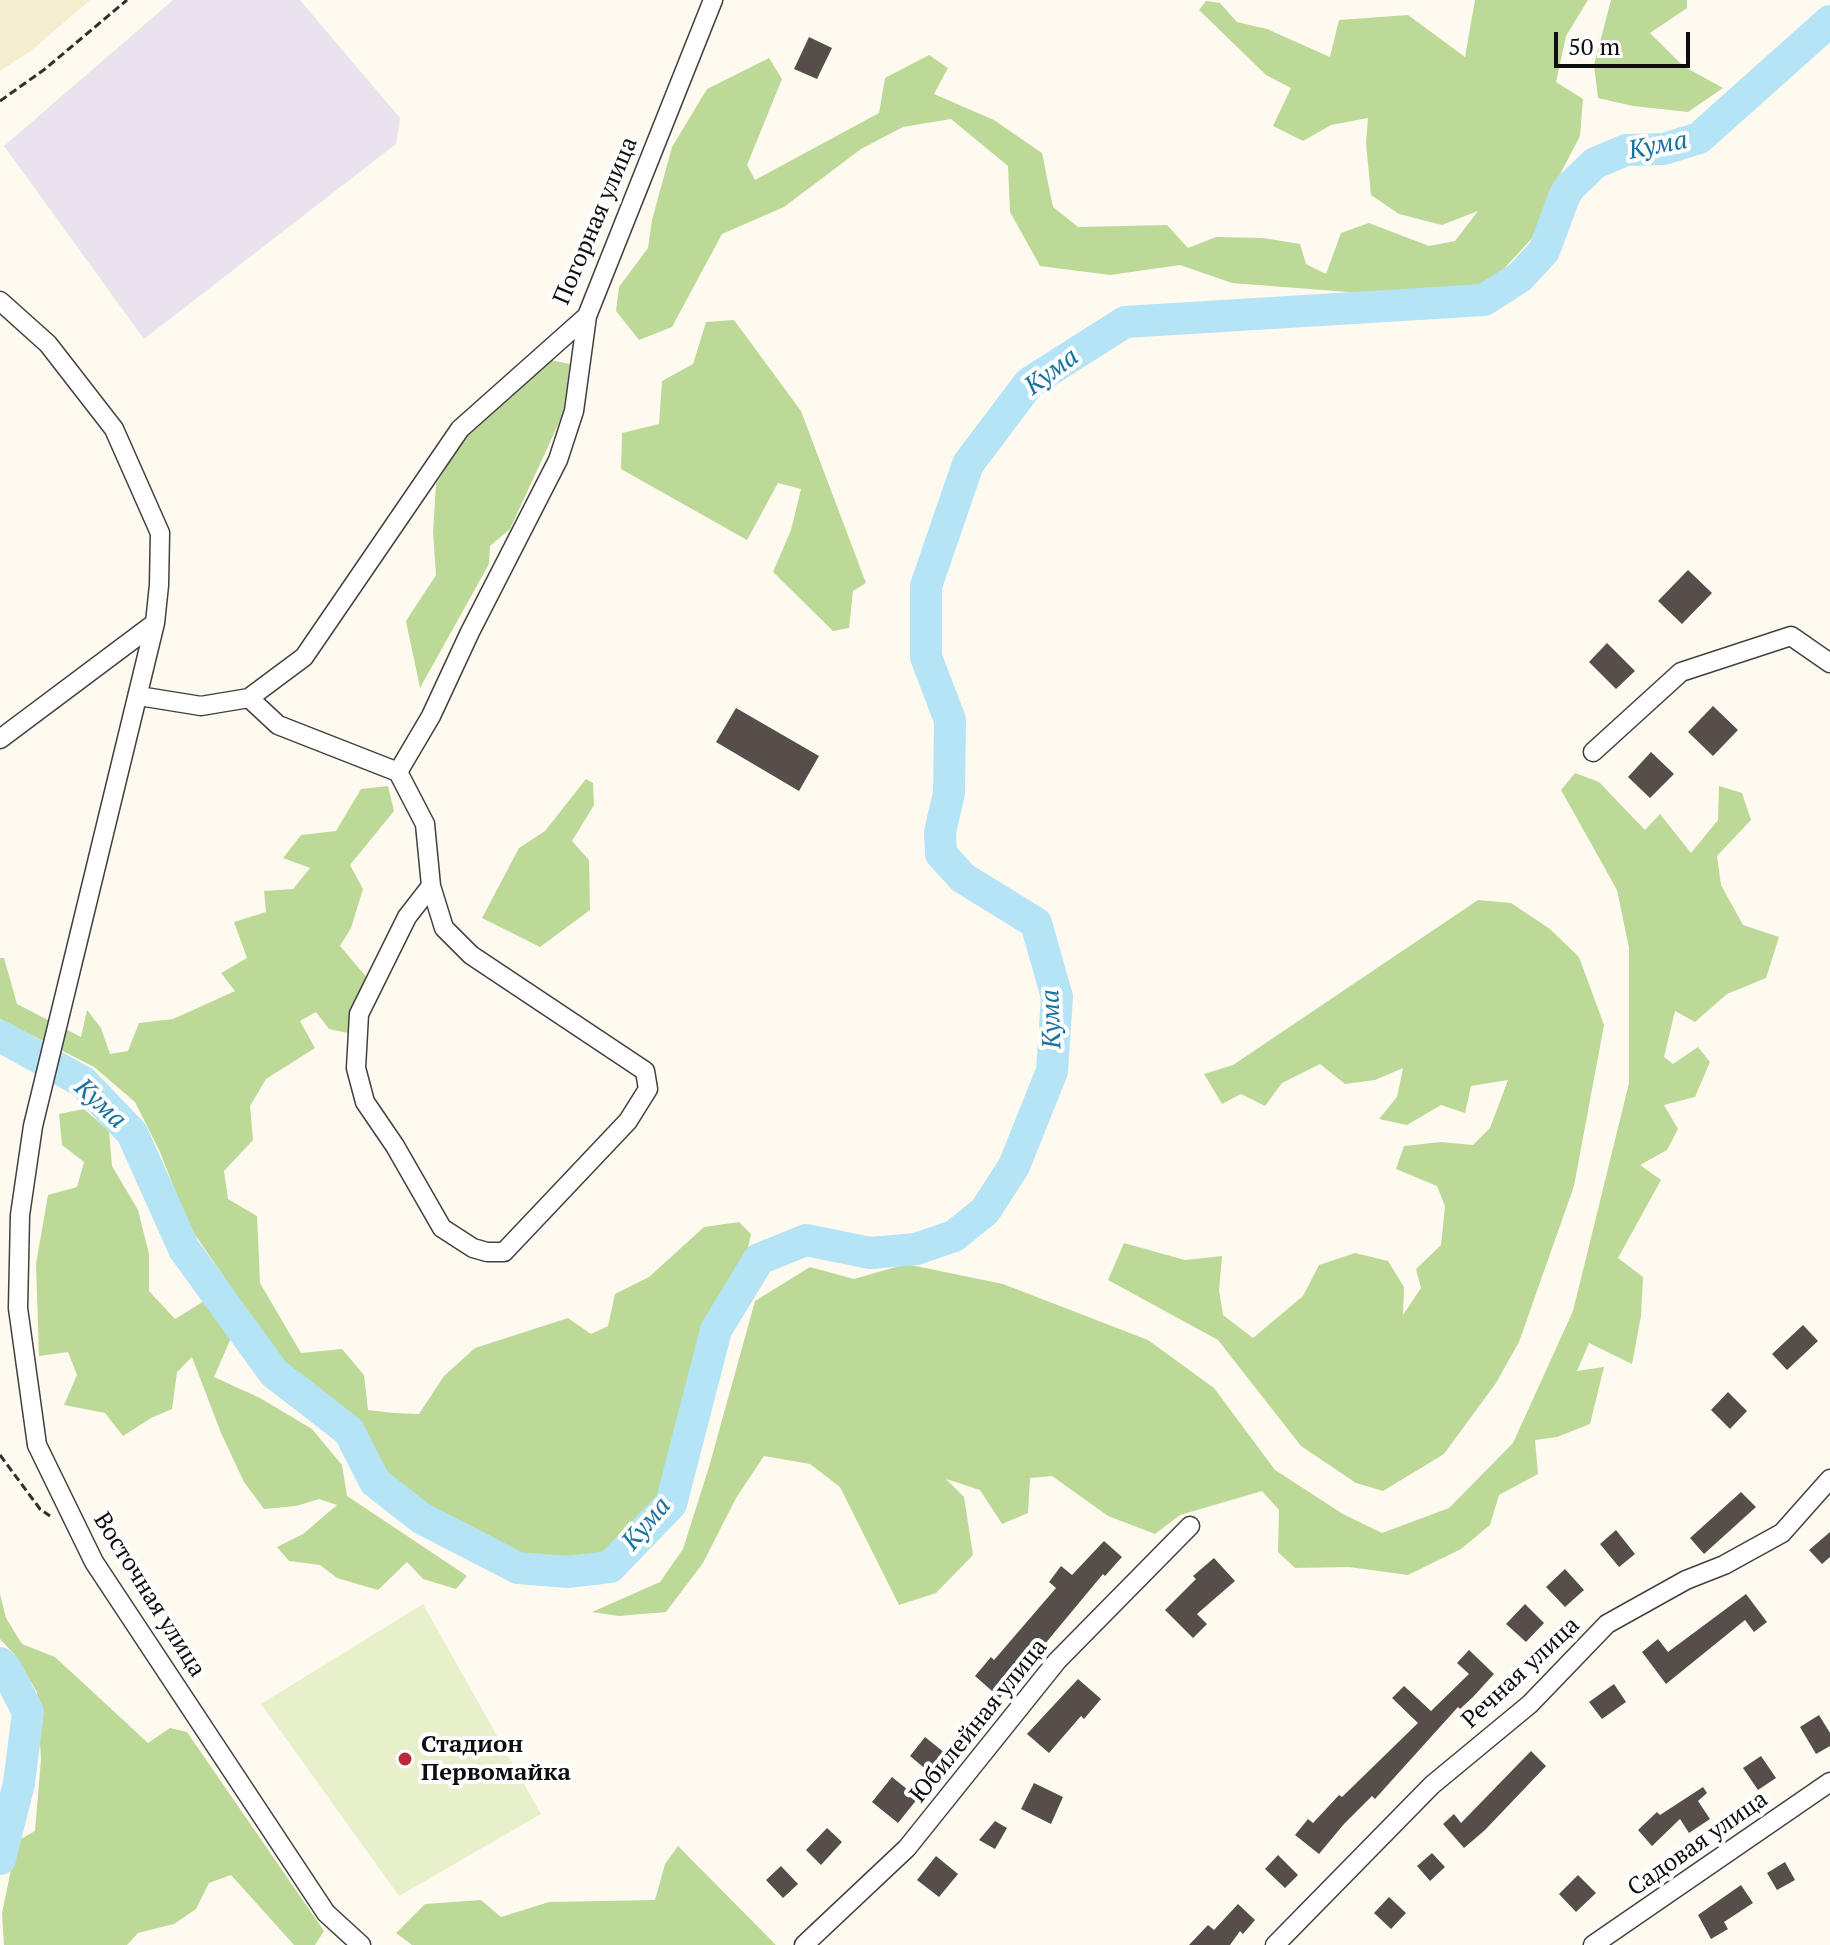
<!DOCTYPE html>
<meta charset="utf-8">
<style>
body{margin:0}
#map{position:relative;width:1830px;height:1945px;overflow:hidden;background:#fffaef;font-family:"PT Serif",serif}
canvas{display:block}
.scale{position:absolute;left:1554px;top:32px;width:136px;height:36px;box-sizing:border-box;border:4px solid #0e0e0e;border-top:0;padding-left:10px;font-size:24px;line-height:28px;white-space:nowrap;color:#0e0e0e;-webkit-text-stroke:6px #fff;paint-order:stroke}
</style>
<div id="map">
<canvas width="1830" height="1945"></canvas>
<div class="scale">50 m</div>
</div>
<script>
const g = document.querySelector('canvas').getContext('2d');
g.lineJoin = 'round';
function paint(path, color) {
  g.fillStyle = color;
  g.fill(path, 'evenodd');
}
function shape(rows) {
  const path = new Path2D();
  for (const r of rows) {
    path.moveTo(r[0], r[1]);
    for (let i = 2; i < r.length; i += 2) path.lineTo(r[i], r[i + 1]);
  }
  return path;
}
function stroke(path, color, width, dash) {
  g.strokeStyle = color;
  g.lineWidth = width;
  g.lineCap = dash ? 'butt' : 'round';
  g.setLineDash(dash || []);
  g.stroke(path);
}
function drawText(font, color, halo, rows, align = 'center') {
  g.font = font + ' "PT Serif",serif';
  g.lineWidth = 8;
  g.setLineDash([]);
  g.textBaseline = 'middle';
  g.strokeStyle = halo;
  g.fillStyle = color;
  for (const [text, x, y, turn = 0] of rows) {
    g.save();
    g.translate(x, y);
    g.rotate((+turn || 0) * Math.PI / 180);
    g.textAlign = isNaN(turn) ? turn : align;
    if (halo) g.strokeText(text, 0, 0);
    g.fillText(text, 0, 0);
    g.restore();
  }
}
paint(shape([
 [173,0,300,0,400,118,396,144,144,339,4,146]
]), '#eae2ec');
paint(shape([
 [0,0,90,0,32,50,0,71]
]), '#f4edcf');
paint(shape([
 [1475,0,1588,0,1566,36,1556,82,1583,99,1580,136,1554,186,1536,234,1487,287,1361,293,1232,283,1180,265,1110,275,1040,266,1010,212,1008,166,951,119,903,127,861,149,784,207,722,234,672,327,639,340,616,311,619,287,648,248,652,220,672,147,707,89,769,58,782,79,747,165,755,180,879,113,885,78,929,55,948,68,934,94,994,120,1042,153,1053,207,1078,227,1167,225,1188,248,1216,237,1263,238,1300,244,1306,264,1326,274,1341,233,1369,223,1429,246,1455,241,1478,211,1442,225,1399,214,1371,195,1366,143,1368,118,1331,125,1303,141,1273,126,1291,88,1266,75,1199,10,1206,1,1220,3,1237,22,1267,29,1330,57,1339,20,1408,15,1465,57],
 [1611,0,1687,0,1687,8,1650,33,1683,66,1723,88,1688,112,1633,106,1598,98,1594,65],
 [734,320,801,411,866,583,853,591,849,628,833,631,773,572,791,530,801,489,778,483,747,540,621,469,622,433,659,424,662,381,693,364,706,322],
 [550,360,570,364,563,414,510,529,490,546,489,564,420,688,406,621,436,575,433,532,436,484,469,431],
 [1575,773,1599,782,1645,830,1660,814,1691,853,1718,820,1719,786,1742,793,1751,820,1717,856,1721,885,1743,925,1779,937,1766,978,1727,994,1695,1022,1675,1011,1664,1057,1673,1064,1698,1047,1710,1062,1695,1097,1664,1105,1678,1129,1667,1150,1640,1165,1661,1180,1618,1258,1643,1277,1641,1316,1632,1364,1589,1343,1577,1371,1604,1367,1590,1424,1557,1437,1535,1440,1538,1474,1499,1495,1490,1525,1461,1549,1408,1575,1349,1567,1295,1568,1278,1552,1279,1510,1262,1491,1180,1515,1155,1534,1108,1516,1052,1476,1030,1478,1028,1513,1002,1524,980,1490,946,1479,964,1497,973,1555,936,1593,899,1605,840,1487,810,1464,764,1456,736,1498,703,1563,666,1612,619,1616,592,1612,660,1582,683,1549,709,1467,755,1301,810,1267,854,1279,906,1264,1003,1284,1148,1340,1214,1388,1275,1470,1343,1514,1382,1533,1449,1508,1513,1443,1573,1311,1629,1083,1629,948,1617,890,1561,790],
 [586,779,593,783,594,805,572,841,589,860,590,910,540,947,482,918,519,848,545,831],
 [388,786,394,811,350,865,363,889,351,928,340,946,369,980,352,1010,348,1033,329,1029,316,1012,300,1021,315,1048,266,1079,250,1106,253,1140,224,1171,228,1199,257,1216,260,1283,301,1353,342,1349,364,1375,368,1410,393,1413,419,1414,444,1376,475,1348,568,1318,591,1334,608,1326,615,1294,649,1277,704,1227,739,1222,751,1234,747,1253,700,1330,665,1497,607,1557,522,1556,431,1510,382,1472,359,1423,288,1370,189,1226,160,1152,135,1102,94,1067,0,1019,0,958,4,958,17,1004,81,1037,87,1010,101,1028,110,1054,128,1051,139,1023,173,1019,235,991,221,973,247,958,234,922,266,912,264,891,293,889,310,868,283,858,301,835,336,831,361,789],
 [1478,900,1511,903,1550,929,1579,957,1604,1025,1574,1186,1519,1342,1496,1383,1444,1454,1383,1491,1356,1483,1301,1446,1218,1340,1108,1280,1124,1243,1185,1260,1222,1256,1219,1290,1223,1315,1253,1338,1303,1296,1319,1265,1355,1253,1388,1261,1404,1287,1403,1315,1421,1288,1416,1269,1441,1245,1445,1206,1437,1186,1396,1169,1404,1146,1441,1142,1473,1145,1490,1128,1508,1080,1471,1086,1465,1113,1441,1105,1407,1125,1379,1119,1397,1097,1403,1068,1375,1080,1345,1084,1320,1064,1282,1083,1265,1106,1241,1094,1222,1104,1204,1074,1233,1065],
 [84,1109,109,1131,112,1166,138,1210,149,1254,149,1291,175,1319,204,1301,231,1338,214,1377,260,1398,312,1429,342,1465,347,1496,467,1576,456,1589,423,1579,407,1562,378,1590,337,1578,320,1565,289,1561,277,1547,303,1534,337,1505,319,1499,296,1506,264,1509,244,1482,221,1433,192,1357,177,1372,172,1409,151,1418,123,1436,105,1413,64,1405,77,1375,68,1352,39,1356,36,1264,48,1195,77,1187,84,1162,62,1145,59,1114],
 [0,1594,6,1618,22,1644,55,1657,148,1743,170,1728,187,1732,324,1931,315,1945,294,1945,231,1875,209,1883,196,1909,174,1924,138,1933,127,1945,4,1945,2,1913,17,1841,35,1831,41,1759,37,1692,14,1654,0,1639],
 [678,1846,776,1945,412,1945,396,1933,425,1904,481,1900,501,1917,549,1902,655,1900,665,1864]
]), '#bcd998');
paint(shape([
 [423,1604,541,1814,399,1896,261,1704]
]), '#e7f0cb');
stroke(shape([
 [1824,26,1830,31]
]), '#3ca1cc', 5);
stroke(shape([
 [0,1036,83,1082,132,1133,184,1249,274,1373,349,1431,375,1482,421,1518,518,1568,567,1572,610,1567,671,1504,716,1330,759,1259,806,1240,870,1253,916,1249,954,1236,985,1211,1014,1166,1052,1071,1057,997,1036,923,963,878,941,854,940,832,949,793,950,720,926,657,926,586,968,464,1029,383,1125,322,1484,300,1520,277,1544,251,1564,197,1569,188,1595,163,1626,150,1664,149,1699,138,1830,21],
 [0,1663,6,1669,28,1712,19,1783,0,1859]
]), '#b4e4f6', 32);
paint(shape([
 [809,37,832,48,817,79,794,69],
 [1688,570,1712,593,1682,624,1658,601],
 [1607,643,1635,671,1616,689,1589,662],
 [1713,706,1738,730,1713,756,1688,732],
 [736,708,819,756,799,791,716,742],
 [1651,752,1674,774,1650,798,1628,777],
 [1803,1325,1818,1341,1787,1370,1772,1354],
 [1728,1392,1747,1411,1730,1429,1711,1410],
 [1741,1492,1756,1507,1704,1554,1690,1538],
 [1616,1530,1635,1554,1619,1567,1600,1544],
 [1830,1532,1830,1557,1822,1564,1809,1550],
 [1104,1541,1122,1557,1105,1576,1103,1574,1000,1698,975,1676,991,1657,994,1660,1056,1588,1049,1582,1061,1566,1072,1575],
 [1214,1558,1235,1581,1197,1614,1207,1624,1193,1638,1165,1610,1196,1579,1193,1576],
 [1565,1569,1584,1590,1565,1607,1546,1587],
 [1746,1594,1767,1622,1754,1632,1745,1620,1666,1684,1642,1652,1658,1639,1668,1652],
 [1525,1604,1544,1623,1526,1642,1506,1624],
 [1469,1650,1494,1674,1473,1697,1460,1709,1458,1707,1375,1799,1372,1796,1344,1824,1319,1854,1295,1835,1308,1819,1313,1823,1339,1795,1342,1797,1418,1723,1392,1698,1404,1686,1431,1711,1469,1674,1457,1663],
 [1078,1679,1101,1699,1084,1719,1081,1716,1049,1753,1027,1734],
 [1614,1684,1626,1702,1602,1719,1589,1702],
 [1819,1715,1830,1733,1830,1746,1816,1754,1800,1727],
 [925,1737,951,1758,935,1777,910,1756],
 [1531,1751,1546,1766,1485,1830,1464,1848,1443,1824,1454,1814,1461,1823],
 [1761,1756,1776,1778,1758,1790,1743,1768],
 [892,1777,918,1798,898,1823,872,1802],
 [1034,1783,1063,1797,1051,1824,1021,1809],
 [1703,1787,1707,1793,1698,1801,1710,1819,1689,1833,1680,1819,1652,1846,1638,1830,1657,1812,1660,1815],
 [995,1821,1007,1828,995,1849,979,1840],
 [827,1828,842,1842,821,1865,806,1850],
 [1432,1853,1445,1867,1430,1881,1417,1866],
 [1278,1855,1298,1875,1285,1888,1265,1869],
 [936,1856,958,1874,939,1897,917,1880],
 [1785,1862,1795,1880,1777,1890,1767,1873],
 [781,1866,798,1884,783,1898,766,1880],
 [1578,1875,1596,1893,1576,1912,1559,1894],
 [1741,1885,1753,1903,1724,1922,1728,1929,1711,1939,1698,1915],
 [1389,1897,1406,1913,1391,1929,1374,1913],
 [1238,1904,1255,1920,1243,1934,1240,1931,1230,1945,1189,1945,1208,1925,1214,1930]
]), '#564e4a');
const minor = shape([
 [0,301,48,344,114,429,160,533,159,585,155,623,33,1126,20,1215,18,1308,37,1445,94,1562,326,1913,361,1945],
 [139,696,201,706,249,698,304,657,460,429,587,316,713,0],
 [249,698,278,725,398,772,425,824,431,886,444,928,471,955,645,1071,648,1089,628,1121,504,1252,487,1252,473,1248,442,1228,395,1146,365,1102,356,1068,359,1014,407,917,431,886],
 [0,739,155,623],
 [1593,752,1681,672,1791,636,1830,663],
 [398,772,431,716,470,632,558,460,574,411,587,316],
 [804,1945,907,1848,1057,1661,1190,1526],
 [1275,1945,1432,1785,1530,1704,1607,1624,1686,1580,1724,1565,1782,1533,1830,1479],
 [1593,1945,1830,1782]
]);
stroke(minor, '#414141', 21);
stroke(shape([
 [0,101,45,69,127,0],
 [0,1455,40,1509,50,1516]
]), '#303030', 3, [8, 4]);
stroke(minor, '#fff', 18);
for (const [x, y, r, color] of [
 [405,1759,8,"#bd273e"]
]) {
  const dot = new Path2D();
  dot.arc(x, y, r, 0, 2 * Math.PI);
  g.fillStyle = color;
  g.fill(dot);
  stroke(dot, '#fff', 3);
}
drawText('24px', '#0e0e0e', '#fff', [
 ["Погорная улица",596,221,-67],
 ["Восточная улица",149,1595,58],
 ["Речная улица",1521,1673,-43],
 ["Юбилейная улица",979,1721,-51],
 ["Садовая улица",1698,1844,-35]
]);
drawText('bold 24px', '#0e0e0e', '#fff', [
 ["Стадион",421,1745],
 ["Первомайка",421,1773]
], 'left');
drawText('italic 26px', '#18729f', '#fff', [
 ["Кума",1658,146,-11],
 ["Кума",1052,372,-37],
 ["Кума",1052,1019,-92],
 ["Кума",100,1104,43],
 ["Кума",647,1524,-50]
]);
</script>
